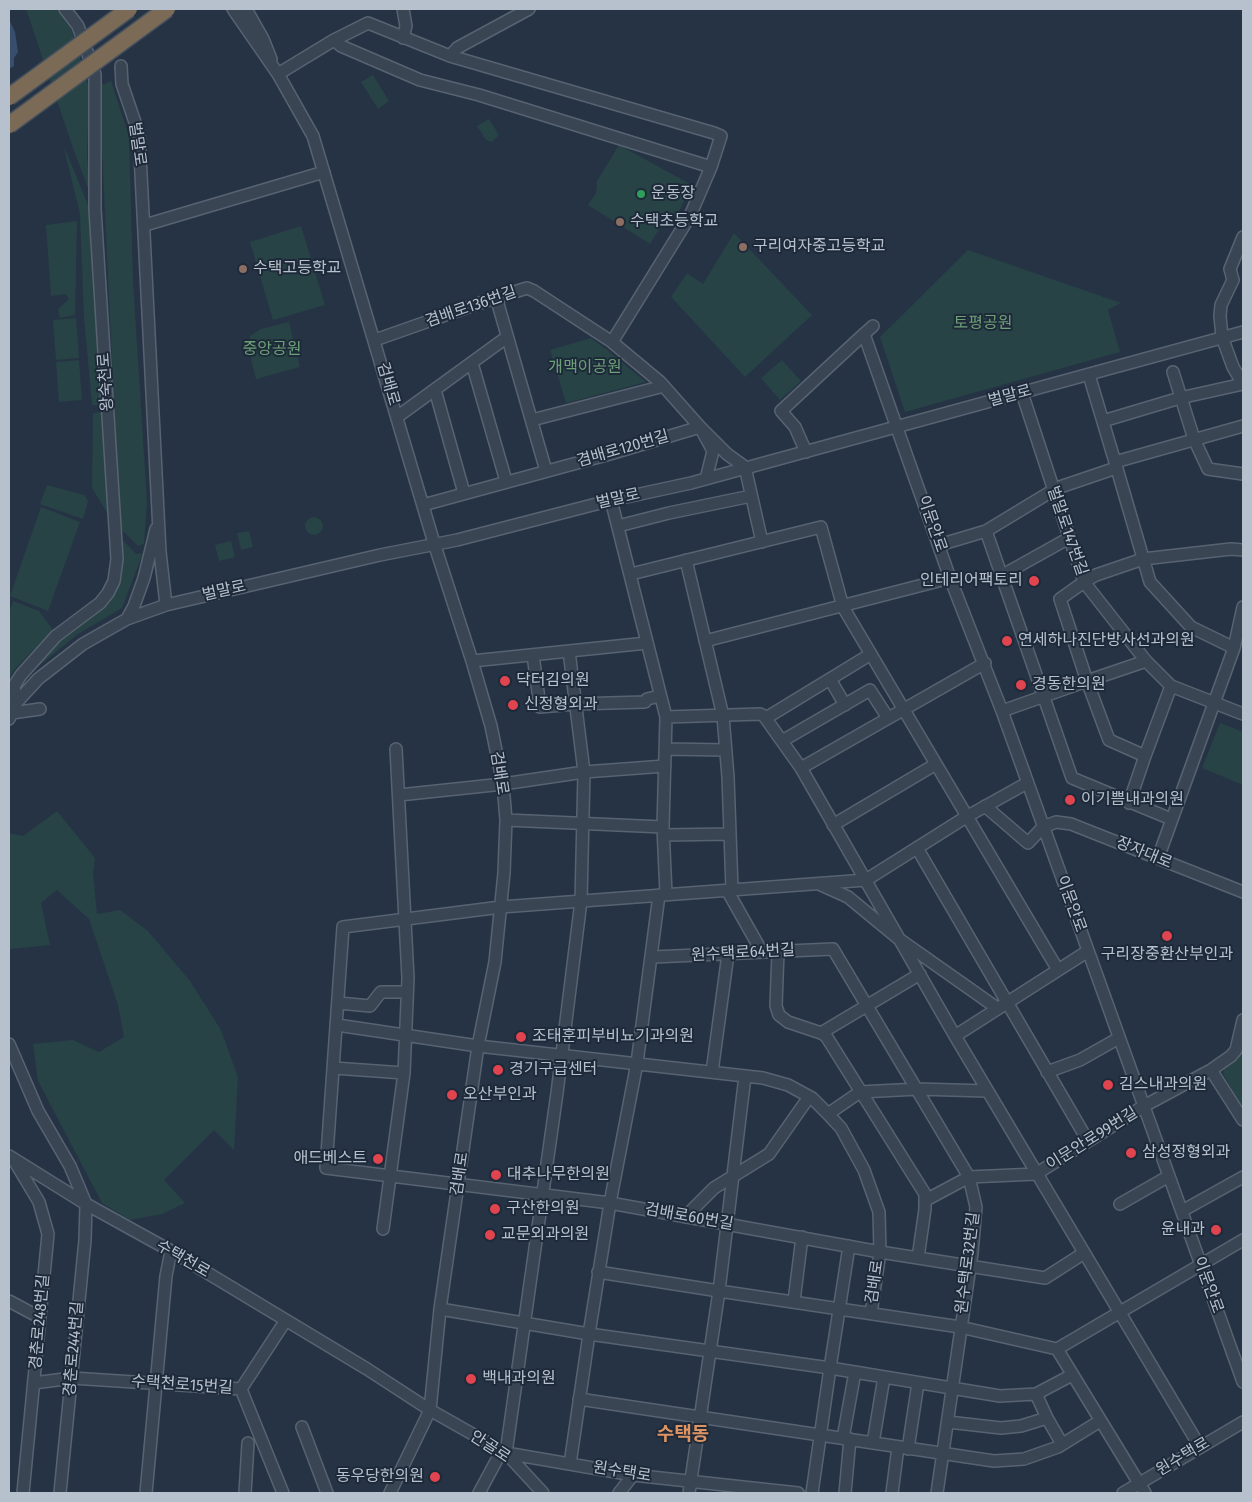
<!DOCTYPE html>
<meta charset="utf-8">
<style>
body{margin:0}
#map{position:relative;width:1252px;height:1502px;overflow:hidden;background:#253345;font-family:"Fira Sans Condensed",sans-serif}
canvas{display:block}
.frame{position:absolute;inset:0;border:10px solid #b7c0cd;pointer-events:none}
</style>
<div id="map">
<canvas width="1252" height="1502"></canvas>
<div class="frame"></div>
</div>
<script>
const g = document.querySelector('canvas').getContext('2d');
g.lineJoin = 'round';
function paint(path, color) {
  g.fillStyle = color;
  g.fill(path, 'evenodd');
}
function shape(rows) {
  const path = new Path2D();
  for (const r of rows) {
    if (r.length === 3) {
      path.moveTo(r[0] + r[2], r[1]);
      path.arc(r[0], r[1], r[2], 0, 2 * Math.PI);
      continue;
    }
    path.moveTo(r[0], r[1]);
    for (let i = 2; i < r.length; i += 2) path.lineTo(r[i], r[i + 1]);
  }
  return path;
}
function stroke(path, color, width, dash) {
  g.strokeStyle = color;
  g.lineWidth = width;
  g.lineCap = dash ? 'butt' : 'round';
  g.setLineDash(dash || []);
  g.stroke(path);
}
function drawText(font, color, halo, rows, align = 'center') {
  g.font = font + ' "Fira Sans Condensed","Noto Sans KR",sans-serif';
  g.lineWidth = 4;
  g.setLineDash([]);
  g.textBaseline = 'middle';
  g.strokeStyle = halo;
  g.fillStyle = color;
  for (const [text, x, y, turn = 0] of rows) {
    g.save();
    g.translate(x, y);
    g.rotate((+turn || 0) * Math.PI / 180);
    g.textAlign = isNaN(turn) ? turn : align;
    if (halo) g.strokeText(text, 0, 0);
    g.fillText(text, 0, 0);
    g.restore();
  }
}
paint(shape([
 [26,9,57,9,72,31,89,88,87,155,90,193,74,151],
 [373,75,389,101,378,109,361,82],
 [111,81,129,136,133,281,147,502,144,544,138,546,120,528,99,86],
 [489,119,499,135,492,142,486,140,477,126],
 [63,144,91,212,102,405,92,405,84,317,80,214],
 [619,145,692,185,677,215,663,223,650,244,588,205,596,193,597,181],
 [77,221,75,315,60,318,58,309,69,299,66,294,51,296,46,225],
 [301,226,325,305,273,320,250,242],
 [734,233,812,315,745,377,671,297,687,273,703,284],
 [968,250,1121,303,1108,310,1120,352,905,412,880,337],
 [76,318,79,358,56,360,53,320],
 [289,322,300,367,256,379,249,351,250,336,261,329],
 [591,338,607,350,646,382,566,403,550,350],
 [79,360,82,400,59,402,56,362],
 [782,360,801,381,780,400,761,378],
 [103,412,109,516,92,488,93,413],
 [47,485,84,495,88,501,83,519,40,504],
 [41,507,80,522,48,611,10,596],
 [314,526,9],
 [249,531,253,547,241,550,237,533],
 [121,538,136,554,143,553,122,608,78,634,24,678,53,645,101,609,113,597,119,581],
 [231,541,235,557,219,561,215,545],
 [13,601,39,611,53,630,13,671,9,682,9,613],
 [1220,723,1243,732,1243,785,1202,768],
 [57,811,95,858,93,873,97,914,120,910,148,931,190,981,221,1030,238,1077,234,1150,214,1130,164,1180,185,1203,162,1214,130,1220,102,1203,38,1081,33,1044,73,1040,99,1052,124,1037,118,1005,89,919,57,890,41,903,50,945,10,949,9,833,23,836],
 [1243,1039,1243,1108,1223,1074,1224,1068,1237,1060]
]), '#274346');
paint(shape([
 [9,19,15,32,18,52,14,58,14,66,9,69]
]), '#374f6d');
const minor = shape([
 [233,9,278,74,313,136,434,543,472,661,491,726,503,784,506,820,504,873,495,962,478,1046,440,1309,430,1410,390,1493],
 [246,9,263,39,271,59],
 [403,9,406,26,403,38],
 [529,9,457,48,450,56,714,133,721,136,711,167],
 [334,40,368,23,450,56],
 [121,66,122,84,139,134,160,552,166,605],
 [278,74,334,40,341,46,420,80,479,95,711,167,690,216,612,342],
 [145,225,324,172],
 [1243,237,1230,269,1233,280,1221,305,1220,316,1222,337,1233,367,1243,384],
 [496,297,546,471],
 [873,326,864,334,903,445,950,578,1002,711,1243,1382],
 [375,340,480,303,527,288,534,291,612,342,660,382,700,427,610,454,423,505],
 [472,363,506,481],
 [1173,372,1194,439,1208,469,1243,474],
 [1089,375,1115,462],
 [435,390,464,493],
 [1022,393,1084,582,1146,661,1171,686,1243,714],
 [397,417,507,337],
 [532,420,664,386],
 [1103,421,1180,398,1243,384],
 [806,452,795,427,781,411,864,334],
 [706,479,713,451,700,427,727,454,745,467,762,542],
 [611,500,666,717,663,827,666,894],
 [618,526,669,513,751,496],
 [986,531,1072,778,1171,819],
 [939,545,986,531,1057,488,1116,468],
 [686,560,723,716,728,777,732,889],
 [631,574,821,527,843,607,1058,970],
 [1001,576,1069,538],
 [127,619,134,606,144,578,156,529],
 [705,641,950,578],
 [1234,648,1191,627,1150,582,1115,462,1243,426],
 [569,651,584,772,581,901,557,1093,506,1453,633,1475,798,1493],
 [533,655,540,707,575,704,645,702,647,699,660,696],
 [472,661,647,643],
 [1146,661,1087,681,1109,740,1145,756,1171,686],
 [830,679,845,705],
 [16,703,38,679,83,644,127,619,166,605,380,555,457,540,608,501,691,483,1243,332],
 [1002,711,1087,681,1060,599,1084,582,1096,575,1143,559,1231,549,1243,550],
 [12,713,40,709],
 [666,717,760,714,764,716,801,768,985,663],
 [766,718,871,654],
 [9,719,16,703,14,686,21,675,56,636,100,603,108,593,114,581,117,559,95,209,95,74,78,26,65,9],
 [782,741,870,690,888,718],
 [665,749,726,750],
 [801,768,955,1036,1200,1447],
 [1027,783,966,817,866,880,501,907,343,927,326,1168,610,1203,880,1252,1045,1278,1084,1253],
 [399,795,503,784,584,772,665,766],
 [1129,803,1145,756],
 [985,806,1028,843,1043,827,1056,822,1071,824,1243,892],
 [506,820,663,827],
 [833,825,936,764],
 [664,835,729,834],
 [917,848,1088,1141],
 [1158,858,1234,648,1243,607],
 [819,884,848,897,899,939,997,1008],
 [727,890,762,952],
 [659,895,637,1063,610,1203,589,1334,830,1368,849,1246],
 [778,951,776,1006,779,1015,788,1022,821,1033,826,1036,925,1194,925,1209,918,1258],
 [653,957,833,949,969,1177,976,1207,972,1253,937,1493],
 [339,1003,370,1006,381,992,407,992],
 [337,1025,478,1046,763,1078,788,1085,812,1098,828,1114,841,1128,864,1170,879,1212,880,1252,871,1313],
 [821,1033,920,974],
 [955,1036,1088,951],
 [9,1044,38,1111,70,1166,86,1204,85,1240,60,1493],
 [334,1068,404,1073],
 [1211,1070,1231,1056,1236,1050,1243,1020],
 [712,1072,728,954],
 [1047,1072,1080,1060,1119,1038],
 [828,1114,860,1092,918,1089,987,1091],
 [9,1156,86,1204,171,1251,367,1369,430,1410,506,1453,543,1493],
 [15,1162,39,1202,48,1234,23,1493],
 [926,1200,969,1177,1036,1174,1144,1106,1211,1070,1243,1120],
 [1120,1204,1169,1176],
 [1182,1211,1243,1177],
 [685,1217,714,1188,769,1154,809,1097],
 [383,1229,404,1073,408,978,396,749],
 [598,1272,719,1291,745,1076],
 [9,1301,39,1317],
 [794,1301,802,1237],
 [440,1309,589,1334,570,1464],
 [1057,1349,1145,1493],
 [34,1383,72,1378,241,1389,286,1320],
 [241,1389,283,1493],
 [579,1399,994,1461,1024,1459,1058,1447,1100,1421],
 [1047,1418,1062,1444],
 [948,1422,1001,1428,1021,1426,1047,1418,1036,1394],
 [302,1427,327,1493],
 [843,1438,855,1372],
 [873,1443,884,1377],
 [908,1449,918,1383],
 [146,1493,166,1276,171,1251],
 [245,1493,248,1443],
 [479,1493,501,1452],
 [619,1493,633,1475],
 [689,1493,719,1291,960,1327,1057,1349,1243,1240],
 [812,1493,830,1368,1000,1396,1036,1394,1072,1375],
 [845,1493,850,1439],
 [892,1493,898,1447],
 [1123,1493,1243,1422]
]);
stroke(minor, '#586371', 14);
stroke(minor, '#3a4554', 11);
const highwayBridge = shape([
 [9,97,129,9],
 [9,125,167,9]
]);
stroke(highwayBridge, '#44505e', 19, []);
stroke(highwayBridge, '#7b6b56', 16);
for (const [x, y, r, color] of [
 [641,194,5,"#2e9e5b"],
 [620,222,5,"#8d6e63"],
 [743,247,5,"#8d6e63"],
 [243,269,5,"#8d6e63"],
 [1034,581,6,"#e0444e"],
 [1007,641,6,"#e0444e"],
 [505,681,6,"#e0444e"],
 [1021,685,6,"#e0444e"],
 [513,705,6,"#e0444e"],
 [1070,800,6,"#e0444e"],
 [1167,936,6,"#e0444e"],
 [521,1037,6,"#e0444e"],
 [498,1070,6,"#e0444e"],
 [1108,1085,6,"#e0444e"],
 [452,1095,6,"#e0444e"],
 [1131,1153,6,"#e0444e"],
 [378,1159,6,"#e0444e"],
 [496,1175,6,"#e0444e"],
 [495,1209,6,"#e0444e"],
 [1216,1230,6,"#e0444e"],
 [490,1235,6,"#e0444e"],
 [471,1379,6,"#e0444e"],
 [435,1477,6,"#e0444e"]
]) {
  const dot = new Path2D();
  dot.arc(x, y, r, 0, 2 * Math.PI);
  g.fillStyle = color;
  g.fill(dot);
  stroke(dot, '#1e2a39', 2);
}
drawText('16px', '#b7c0cd', '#1e2a39', [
 ["벌말로",137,144,82],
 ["겸배로136번길",471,307,-19],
 ["왕숙천로",106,382,-94],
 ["검배로",388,384,74],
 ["벌말로",1010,396,-15],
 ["겸배로120번길",623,449,-16],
 ["벌말로",618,499,-13],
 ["이문안로",932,524,71],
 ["벌말로147번길",1067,531,71],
 ["벌말로",224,591,-13],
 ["검배로",499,773,81],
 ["장자대로",1144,853,22],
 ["이문안로",1071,904,70],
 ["원수택로64번길",743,953,-3],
 ["이문안로99번길",1092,1139,-32],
 ["검배로",460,1174,-82],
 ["검배로60번길",689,1217,10],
 ["수택천로",183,1259,30],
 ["원수택로32번길",968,1263,-83],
 ["검배로",875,1282,-82],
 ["이문안로",1208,1285,70],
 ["경춘로248번길",40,1322,-85],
 ["경춘로244번길",74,1349,-85],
 ["수택천로15번길",182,1385,4],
 ["안골로",490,1447,33],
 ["원수택로",1183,1457,-31],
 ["원수택로",622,1472,9]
]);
drawText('16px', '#b7c0cd', '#1e2a39', [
 ["운동장",651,194],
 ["수택초등학교",630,222],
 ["구리여자중고등학교",753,247],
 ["수택고등학교",253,269],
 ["인테리어팩토리",1023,581,"right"],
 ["연세하나진단방사선과의원",1018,641],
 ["닥터김의원",516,681],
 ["경동한의원",1032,685],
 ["신정형외과",524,705],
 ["이기쁨내과의원",1081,800],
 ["구리장중환산부인과",1167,955,"center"],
 ["조태훈피부비뇨기과의원",532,1037],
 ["경기구급센터",509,1070],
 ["김스내과의원",1119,1085],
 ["오산부인과",463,1095],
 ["삼성정형외과",1142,1153],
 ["애드베스트",367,1159,"right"],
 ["대추나무한의원",507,1175],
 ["구산한의원",506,1209],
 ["윤내과",1205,1230,"right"],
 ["교문외과의원",501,1235],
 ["백내과의원",482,1379],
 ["동우당한의원",424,1477,"right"]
], 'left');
drawText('16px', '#6ca077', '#1e2a39', [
 ["토평공원",983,324],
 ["중앙공원",272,350],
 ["개맥이공원",585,368]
]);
drawText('bold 19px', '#de9462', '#1e2a39', [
 ["수택동",683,1435]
]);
</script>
